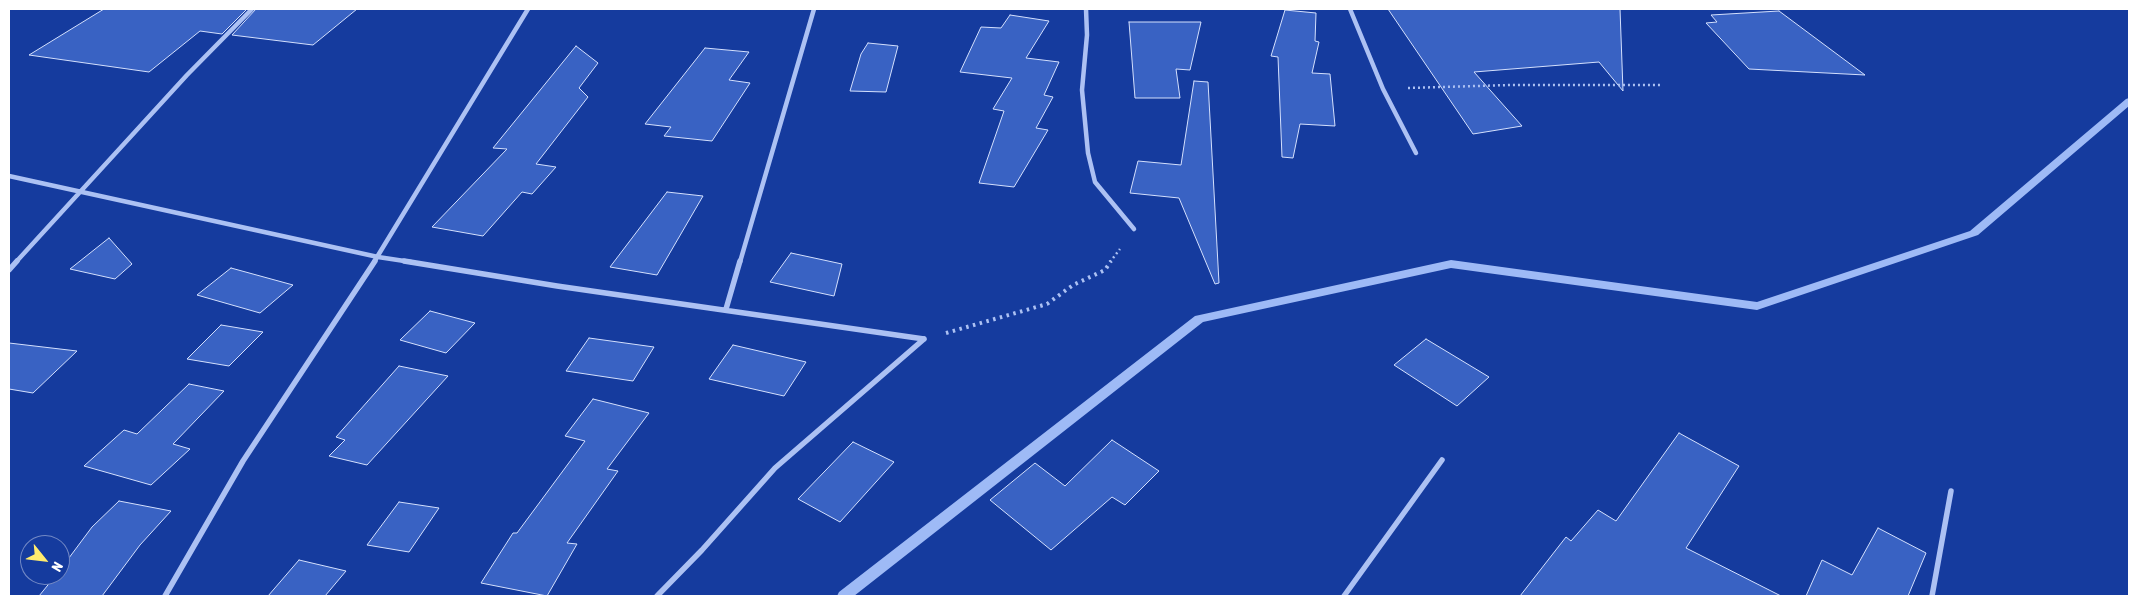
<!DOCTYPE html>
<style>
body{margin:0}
#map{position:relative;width:2138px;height:605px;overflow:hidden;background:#153b9e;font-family:"Asap Condensed",sans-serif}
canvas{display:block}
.frame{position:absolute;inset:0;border:10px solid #fff;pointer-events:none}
.north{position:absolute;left:20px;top:535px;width:50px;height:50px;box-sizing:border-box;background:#153b9e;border:1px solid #7389c5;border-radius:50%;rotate:119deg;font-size:14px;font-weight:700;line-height:20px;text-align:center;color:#fff}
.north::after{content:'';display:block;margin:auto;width:18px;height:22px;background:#ffeb6e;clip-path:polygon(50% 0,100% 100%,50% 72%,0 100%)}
</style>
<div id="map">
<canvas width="2138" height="605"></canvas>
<div class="frame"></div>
<div class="north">N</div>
</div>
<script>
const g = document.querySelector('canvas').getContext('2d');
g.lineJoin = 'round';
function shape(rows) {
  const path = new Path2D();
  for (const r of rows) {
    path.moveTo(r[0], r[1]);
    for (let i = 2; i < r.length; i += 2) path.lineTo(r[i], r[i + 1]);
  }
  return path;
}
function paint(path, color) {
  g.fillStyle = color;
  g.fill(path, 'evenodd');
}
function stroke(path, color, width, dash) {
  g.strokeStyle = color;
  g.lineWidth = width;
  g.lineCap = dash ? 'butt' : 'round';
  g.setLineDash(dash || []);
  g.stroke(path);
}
paint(shape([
 [2129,98,2129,106,1978,235,1757,310,1451,268,1203,322,854,596,837,596,839,592,1195,316,1451,260,1757,302,1970,231,2126,99,2129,98]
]), '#9ebaf6');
const building = shape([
 [104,9,247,9,222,34,200,31,149,72,29,55,104,9],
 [256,9,357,9,313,45,232,35,256,9],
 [1388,9,1620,9,1623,91,1599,62,1474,72,1522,126,1473,134,1388,9],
 [1285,10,1316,13,1315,41,1319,42,1312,73,1330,74,1335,126,1300,124,1293,158,1282,157,1278,57,1271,56,1285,10],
 [1779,11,1865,75,1749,69,1706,23,1717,22,1711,15,1779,11],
 [1010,15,1049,21,1026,58,1059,62,1044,95,1053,97,1036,128,1048,130,1014,187,979,183,1004,111,993,109,1012,78,960,72,981,27,1001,28,1010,15],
 [1129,22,1201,22,1190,70,1176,69,1180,98,1135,98,1129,22],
 [868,43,898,46,886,92,850,91,861,54,868,43],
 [576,46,598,63,579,88,588,97,536,164,556,167,532,194,522,192,483,236,432,227,507,149,493,148,576,46],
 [705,48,749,52,729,80,750,83,712,141,664,136,671,127,645,124,705,48],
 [1194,81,1208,82,1219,283,1215,284,1179,198,1130,193,1138,161,1181,165,1194,81],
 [667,192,703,196,657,275,610,267,667,192],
 [109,238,132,264,115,279,70,269,109,238],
 [791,253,842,264,834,296,770,282,791,253],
 [231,268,293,285,260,313,197,295,231,268],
 [430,311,475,323,446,353,400,340,430,311],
 [221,325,263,332,229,366,187,359,221,325],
 [589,338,654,347,633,381,566,371,589,338],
 [1426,339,1489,377,1457,406,1394,365,1426,339],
 [9,343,77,351,33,393,9,389,9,343],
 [733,345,806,362,784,396,709,379,733,345],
 [399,366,448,376,367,465,329,456,345,440,336,437,399,366],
 [189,384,224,391,173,444,190,449,151,485,84,466,124,430,137,434,189,384],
 [593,399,649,413,607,469,618,471,567,543,577,544,547,596,481,583,513,533,517,533,585,441,565,436,593,399],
 [1679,433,1739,466,1686,548,1781,596,1520,596,1566,537,1571,541,1598,510,1616,521,1679,433],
 [1112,440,1159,471,1125,505,1112,497,1051,550,990,500,1035,463,1065,486,1112,440],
 [853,442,894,462,840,522,798,499,853,442],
 [119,501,171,511,140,545,102,596,39,596,56,575,60,575,60,570,92,527,119,501],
 [399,502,439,508,409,552,367,545,399,502],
 [1878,528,1926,553,1908,596,1806,596,1822,560,1852,575,1878,528],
 [299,560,346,571,325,596,268,596,299,560]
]);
paint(building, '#3962c3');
stroke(building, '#d4e0fd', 1);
stroke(shape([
 [1408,88,1510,85,1662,85],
 [1110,262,1120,249]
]), '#acc1f3', 2.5, [2, 3]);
stroke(shape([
 [946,333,1047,304,1073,285,1105,270,1111,261]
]), '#acc1f3', 4, [2.5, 4.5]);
stroke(shape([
 [1086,9,1087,35,1082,90,1088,153,1095,182,1134,229],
 [1350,9,1383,89,1416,153],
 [9,176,378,257,411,262],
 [16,262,187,75,252,9],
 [374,262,528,9],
 [740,262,814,9]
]), '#acc1f3', 4.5);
stroke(shape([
 [404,261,557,286,924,339],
 [9,270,17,261],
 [726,309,740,261],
 [165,596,243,461,375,261],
 [657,596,702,550,775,468,924,339],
 [1344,596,1442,460],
 [1932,596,1951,491]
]), '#acc1f3', 5.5);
</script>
